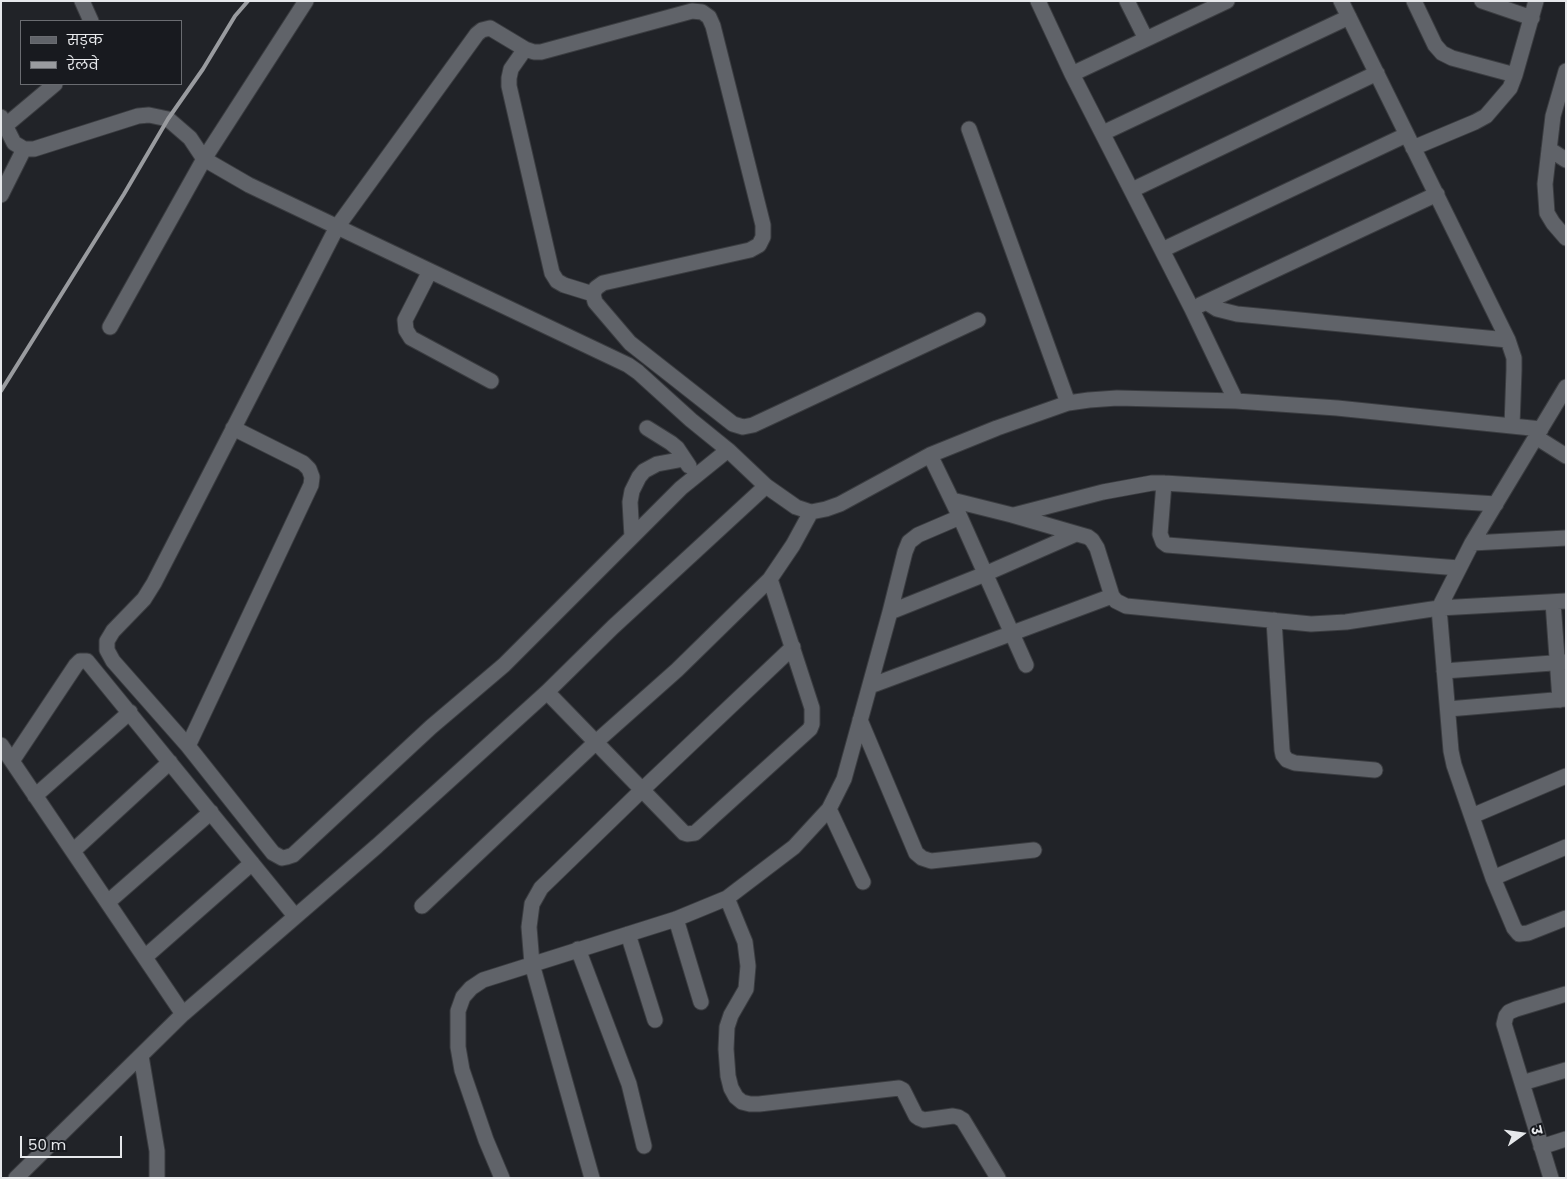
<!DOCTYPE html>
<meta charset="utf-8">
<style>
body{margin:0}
#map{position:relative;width:1567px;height:1179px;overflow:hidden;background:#212328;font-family:Poppins,"Noto Sans Devanagari",sans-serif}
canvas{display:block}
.frame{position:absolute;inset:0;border:2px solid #e6e8eb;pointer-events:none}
.legend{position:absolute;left:20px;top:20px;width:162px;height:65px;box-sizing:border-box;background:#181a1f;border:1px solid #6a6c71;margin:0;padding:6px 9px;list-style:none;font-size:15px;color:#e6e8eb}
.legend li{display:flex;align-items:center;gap:10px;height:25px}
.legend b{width:25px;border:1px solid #6a6c71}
.north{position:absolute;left:1497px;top:1109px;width:50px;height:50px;-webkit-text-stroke:4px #181a1f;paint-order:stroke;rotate:76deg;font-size:14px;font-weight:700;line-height:20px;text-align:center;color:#e6e8eb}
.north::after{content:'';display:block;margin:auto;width:18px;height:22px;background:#e6e8eb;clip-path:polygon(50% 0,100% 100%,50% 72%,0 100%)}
.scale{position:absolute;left:20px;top:1136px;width:102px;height:22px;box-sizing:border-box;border:2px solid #e6e8eb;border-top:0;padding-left:6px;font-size:15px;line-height:18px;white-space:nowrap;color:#e6e8eb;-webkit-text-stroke:4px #181a1f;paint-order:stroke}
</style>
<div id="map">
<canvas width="1567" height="1179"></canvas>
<div class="frame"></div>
<ul class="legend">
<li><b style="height:6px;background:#606369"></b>सड़क</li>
<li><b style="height:6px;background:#999b9f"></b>रेलवे</li>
</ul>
<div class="north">उ</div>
<div class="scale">50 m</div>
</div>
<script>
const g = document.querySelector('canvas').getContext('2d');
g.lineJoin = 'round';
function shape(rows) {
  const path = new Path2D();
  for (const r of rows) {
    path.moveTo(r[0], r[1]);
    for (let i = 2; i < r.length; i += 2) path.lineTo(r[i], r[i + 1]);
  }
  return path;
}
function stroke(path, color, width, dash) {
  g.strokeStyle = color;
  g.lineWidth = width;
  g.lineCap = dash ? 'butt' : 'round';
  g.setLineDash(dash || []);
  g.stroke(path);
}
const minor = shape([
 [82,1,91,21],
 [1038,1,1072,74,1192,309,1236,401],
 [1127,1,1146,39],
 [1341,1,1508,340,1514,358,1514,370,1512,426],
 [1414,1,1435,45,1442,53,1452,58,1515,75],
 [1482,1,1532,18],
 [525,49,511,69,509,78,509,86,552,273,557,281,564,285,593,294],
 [1566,71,1553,116,1545,184,1547,213,1553,223,1566,238],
 [1072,74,1227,1],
 [1,117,14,143,24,149,34,149,138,116,149,115,168,119,190,138,204,159,249,185,628,365,638,372,691,420,728,450,766,486,796,507,811,512,826,509,840,504,930,455,997,428,1068,403,1089,400,1117,398,1236,401,1337,408,1541,429],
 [5,126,55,84],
 [969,129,1068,403],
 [1103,133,1349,17],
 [1413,148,1475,122,1486,116,1510,88,1515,75,1536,1],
 [1549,149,1566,160],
 [1132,190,1377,73],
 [1,195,24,149],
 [1162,250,1406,135],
 [430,271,405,320,406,330,411,338,491,381],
 [1206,302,1217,309,1237,314,1508,340],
 [1200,305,1437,194],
 [110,327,204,159,306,1],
 [1566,387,1472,543,1439,608,1451,751,1454,765,1493,878,1514,928,1519,934,1528,933,1566,918],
 [647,428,671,443,677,448,689,466],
 [1536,437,1566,456],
 [728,450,681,488,504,665,431,727,293,855,287,857,282,858,273,853,188,746,113,661,107,650,107,641,113,631,144,599,154,583,337,227,477,34,482,30,490,28,525,49,534,52,541,52,692,11,702,12,709,17,713,26,763,225,763,237,759,245,750,250,603,283,596,288,593,294,595,302,630,343,733,424,743,427,753,425,978,320],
 [930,455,960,517,1026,665],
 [1164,483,1160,534,1163,542,1167,545,1459,568],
 [952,500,1012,515,1088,537,1092,540,1097,548,1112,596,1116,601,1126,606,1311,624,1346,622,1439,608,1566,601],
 [1014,515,1103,492,1152,483,1164,483,1496,504],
 [632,537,630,502,632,491,639,477,644,471,657,464,684,459],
 [1472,543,1566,538],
 [1553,602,1560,700],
 [890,612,985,574,1076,534],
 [1274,620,1282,750,1283,755,1287,760,1295,763,1375,770],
 [1444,671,1566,662],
 [870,686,1112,596],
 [547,692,684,833,687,834,695,833,810,729,812,724,812,708,770,579],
 [1448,709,1566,699],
 [860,720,916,853,922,858,931,861,1034,850],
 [1,745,183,1014],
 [188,746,311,485,312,477,309,469,303,463,233,428],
 [12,761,76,665,80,661,87,661,295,916],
 [35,796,130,712],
 [829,809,863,882],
 [1472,816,1566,776],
 [73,851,170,762],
 [1493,878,1566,847],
 [727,898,745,942,748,966,746,989,731,1015,727,1027,726,1049,728,1076,731,1088,736,1097,742,1102,750,1104,759,1104,899,1088,903,1090,916,1116,919,1118,924,1120,953,1116,958,1117,963,1120,998,1178],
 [108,902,211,812],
 [422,906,596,742,677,670,770,579,793,545,811,512],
 [676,919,701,1002],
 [628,934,655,1020],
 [578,949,629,1084,644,1146],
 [145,957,252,863],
 [141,1056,157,1151,157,1178],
 [1522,1083,1566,1070],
 [1541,1147,1566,1139],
 [16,1178,183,1014,377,846,547,692,613,627,766,486],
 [502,1178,486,1140,462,1070,458,1047,458,1011,463,997,471,988,483,980,676,919,727,898,794,847,829,809,844,779,890,612,905,552,909,542,918,535,960,517],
 [592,1178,532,964,529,927,532,904,541,888,642,790,793,647],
 [1551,1178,1504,1024,1506,1016,1509,1012,1516,1009,1566,994]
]);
stroke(minor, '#3b3d41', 17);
stroke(minor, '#606369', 15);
stroke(shape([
 [1,391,124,194,168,119,203,69,235,16,248,1]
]), '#999b9f', 4);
</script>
